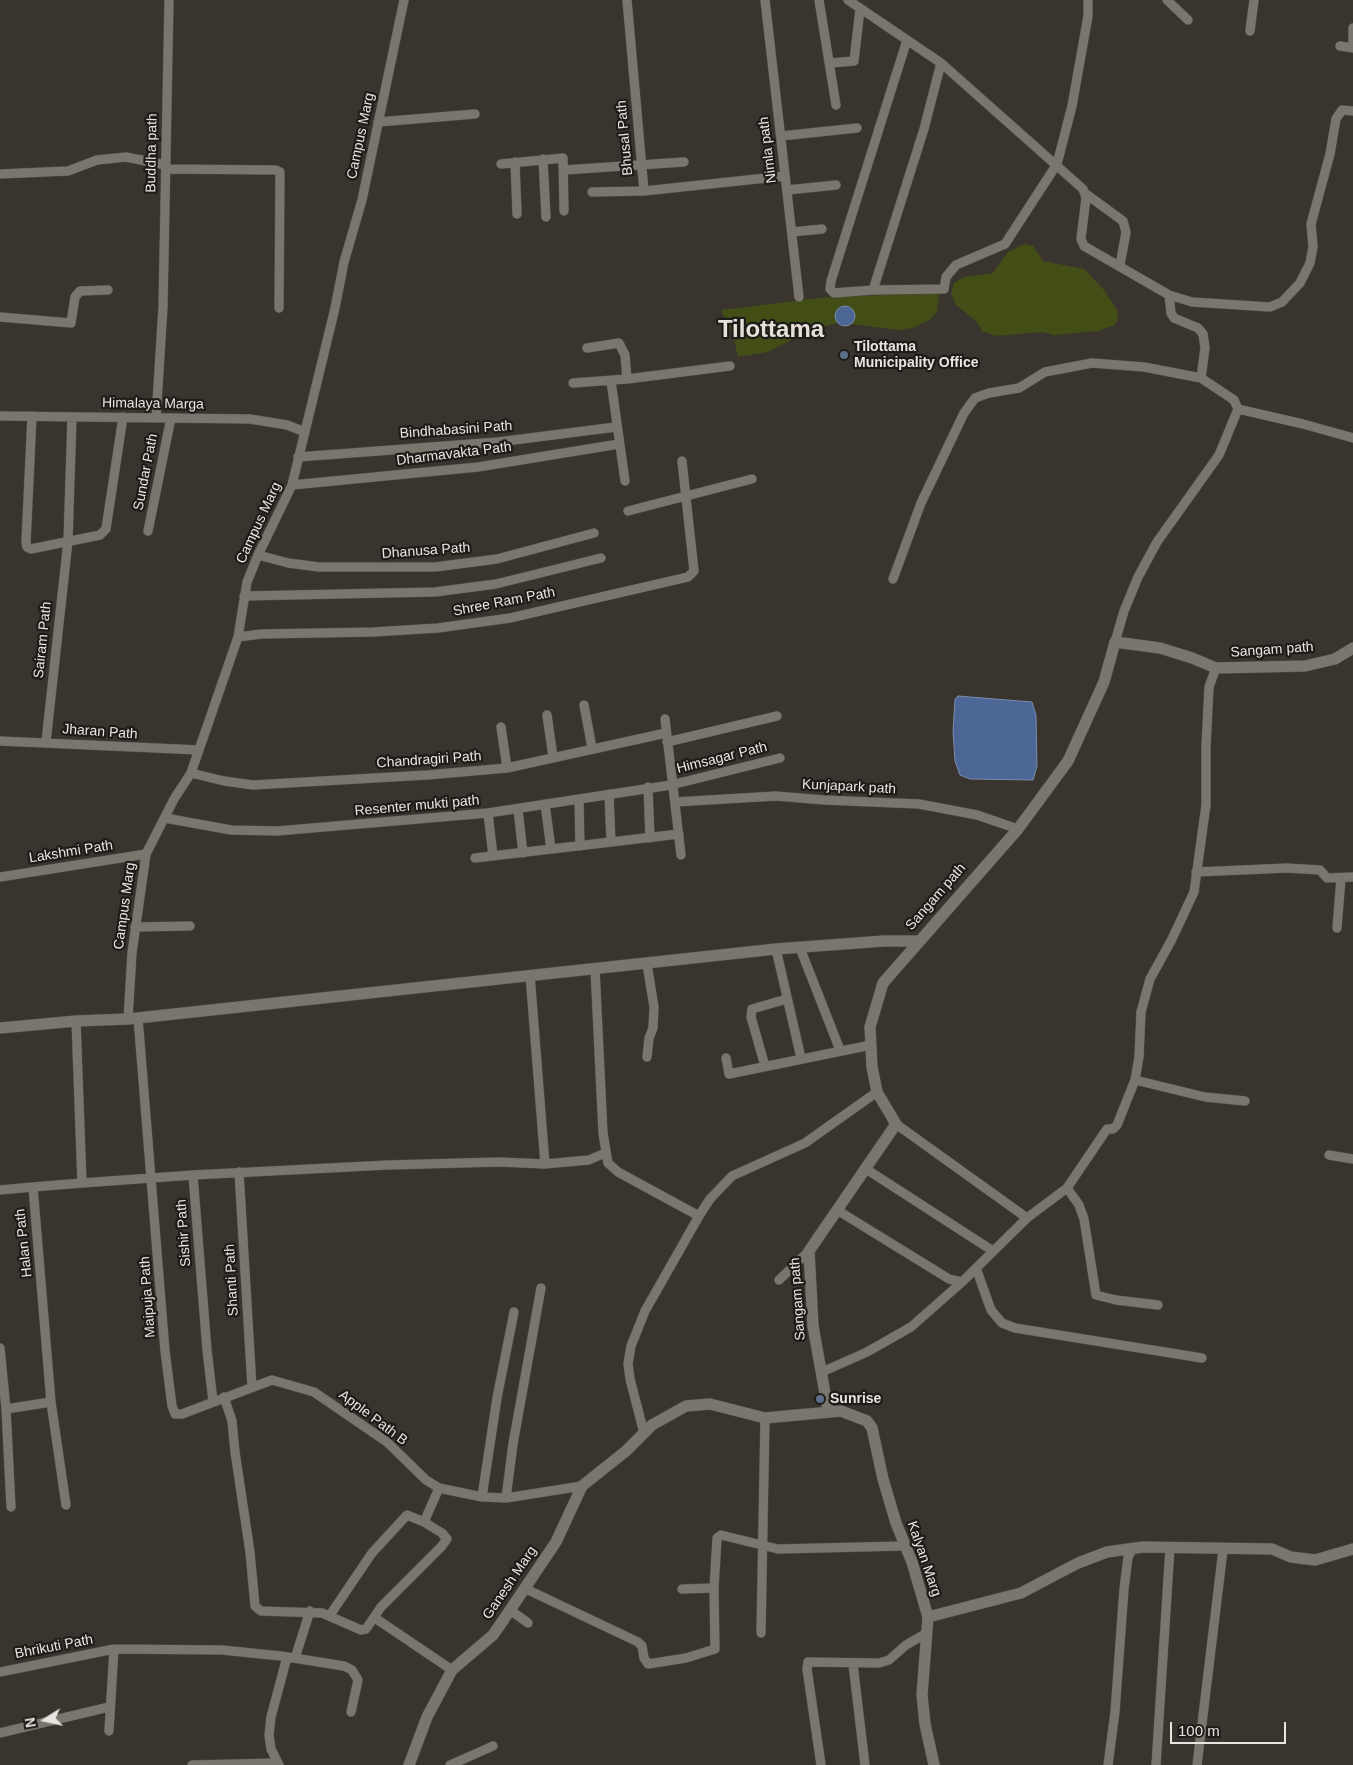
<!DOCTYPE html>
<style>
body{margin:0}
#map{position:relative;width:1353px;height:1765px;overflow:hidden;background:#39342d;font-family:Arial,sans-serif}
canvas{display:block}
.north{position:absolute;left:20px;top:1695px;width:50px;height:50px;-webkit-text-stroke:4px #1e1c19;paint-order:stroke;rotate:260deg;font-size:14px;font-weight:700;line-height:20px;text-align:center;color:#e8e5e0}
.north::after{content:'';display:block;margin:auto;width:18px;height:22px;background:#e8e5e0;clip-path:polygon(50% 0,100% 100%,50% 72%,0 100%)}
.scale{position:absolute;left:1170px;top:1722px;width:116px;height:22px;box-sizing:border-box;border:2px solid #e8e5e0;border-top:0;padding-left:6px;font-size:15px;line-height:18px;white-space:nowrap;color:#e8e5e0;-webkit-text-stroke:4px #1e1c19;paint-order:stroke}
</style>
<div id="map">
<canvas width="1353" height="1765"></canvas>
<div class="north">N</div>
<div class="scale">100 m</div>
</div>
<script>
const g = document.querySelector('canvas').getContext('2d');
g.lineJoin = 'round';
function paint(path, color) {
  g.fillStyle = color;
  g.fill(path, 'evenodd');
}
function shape(rows) {
  const path = new Path2D();
  for (const r of rows) {
    if (r.length === 3) {
      path.moveTo(r[0] + r[2], r[1]);
      path.arc(r[0], r[1], r[2], 0, 2 * Math.PI);
      continue;
    }
    path.moveTo(r[0], r[1]);
    for (let i = 2; i < r.length; i += 2) path.lineTo(r[i], r[i + 1]);
  }
  return path;
}
function stroke(path, color, width, dash) {
  g.strokeStyle = color;
  g.lineWidth = width;
  g.lineCap = dash ? 'butt' : 'round';
  g.setLineDash(dash || []);
  g.stroke(path);
}
function drawText(font, color, halo, rows, align = 'center') {
  g.font = font + ' Arial,sans-serif';
  g.lineWidth = 4.5;
  g.setLineDash([]);
  g.textBaseline = 'middle';
  g.strokeStyle = halo;
  g.fillStyle = color;
  for (const [text, x, y, turn = 0] of rows) {
    g.save();
    g.translate(x, y);
    g.rotate((+turn || 0) * Math.PI / 180);
    g.textAlign = isNaN(turn) ? turn : align;
    if (halo) g.strokeText(text, 0, 0);
    g.fillText(text, 0, 0);
    g.restore();
  }
}
paint(shape([
 [1024,244,1033,246,1043,261,1084,269,1104,290,1117,310,1118,319,1115,325,1099,331,1054,335,1043,332,996,336,982,331,976,321,956,305,951,294,954,283,964,277,993,273,1008,252],
 [939,293,937,312,931,319,913,328,899,330,851,324,853,321,835,313,837,323,808,331,768,352,738,357,733,335,721,310,827,297]
]), '#434e16');
const water = shape([
 [845,316,10],
 [958,696,1032,702,1036,715,1037,766,1033,780,970,779,960,775,955,761,953,731,955,699,958,696]
]);
paint(water, '#4c6696');
stroke(water, '#7b8cac', 1);
const street = shape([
 [627,0,644,191,785,176],
 [765,0,799,297],
 [819,0,836,105],
 [848,0,941,63,1083,189,1086,198,1081,239,1084,246,1169,295,1192,302,1270,307,1282,302,1300,283,1310,263,1313,247,1311,224,1330,154,1336,119,1342,110,1353,111],
 [1167,0,1188,20],
 [1250,31,1254,0],
 [907,40,831,281,830,289,834,293,873,290,944,289,946,277,956,265,1005,244,1057,164,1072,106,1088,16,1088,0],
 [1340,46,1353,48],
 [1353,48,1353,28],
 [830,63,854,61,860,9],
 [378,122,475,114],
 [781,136,857,128],
 [543,159,546,217],
 [515,162,517,214],
 [501,164,563,158,564,211],
 [166,169,276,170,280,172,279,308],
 [564,170,684,162],
 [0,174,68,171,97,160,126,157,166,165],
 [787,190,836,185],
 [592,192,644,191],
 [1086,194,1123,221,1126,232,1120,265],
 [792,232,822,229],
 [873,290,924,129,941,63],
 [0,317,71,323,75,297,80,291,108,290],
 [587,348,619,343,625,355,627,379],
 [611,381,625,481],
 [573,383,627,379,730,366],
 [1238,409,1303,424,1353,438],
 [0,416,250,419,287,425,305,432],
 [32,416,26,542,27,547,31,549,100,535,106,529,123,417],
 [156,418,163,307,169,0],
 [298,457,498,442,616,427],
 [292,485,478,467,619,444],
 [628,511,752,479],
 [148,531,171,418],
 [258,555,288,563,319,567,435,567,497,559,594,533],
 [893,579,921,503,964,413,975,398,989,393,1019,388,1045,372,1092,363,1144,367,1201,378],
 [244,596,435,592,496,584,601,558],
 [238,637,261,634,374,632,438,628,510,618,688,577,694,571,682,461],
 [1115,642,1124,611,1138,577,1157,542,1219,455,1238,409,1234,400,1201,378,1205,348,1203,334,1198,328,1174,318,1171,313,1169,295],
 [584,705,592,748],
 [547,715,553,757],
 [665,719,681,855],
 [501,727,507,768],
 [0,741,199,750],
 [46,742,68,541,72,417],
 [667,742,777,716],
 [191,773,224,781,253,785,427,775,507,768,666,733],
 [648,787,650,838],
 [609,794,611,842],
 [579,799,580,846],
 [675,802,776,796,824,800,919,804,977,815,1018,829],
 [545,804,551,849],
 [518,810,523,853],
 [488,813,493,856],
 [165,818,231,830,277,831,488,813,671,785,780,758],
 [475,858,679,834],
 [1196,872,1287,868,1320,870,1327,878,1353,877],
 [0,877,146,854],
 [135,927,190,926],
 [1337,928,1341,878],
 [800,948,840,1050],
 [776,949,801,1058],
 [647,964,654,1007,653,1028,649,1038,647,1057],
 [595,969,603,1133,608,1163,618,1172,699,1216,710,1199,732,1176,805,1143,877,1092],
 [530,975,545,1164],
 [138,1018,165,1351,172,1406,175,1414,182,1414,272,1380,314,1392,387,1442,426,1480,439,1488,482,1497,506,1498,582,1486],
 [128,1019,132,953,146,854,174,799,191,773,238,637,247,582,258,555,292,485,335,308,344,262,362,200,404,0],
 [726,1058,729,1074,871,1045],
 [765,1066,751,1017,752,1009,787,999],
 [1135,1080,1205,1097,1245,1101],
 [896,1124,1027,1218],
 [1329,1155,1353,1159],
 [866,1169,993,1251],
 [239,1172,252,1387],
 [193,1175,388,1165,499,1162,545,1164,589,1160,605,1153],
 [82,1183,193,1175,207,1350,213,1401],
 [1067,1188,1079,1205,1084,1219,1096,1295,1116,1300,1158,1305],
 [0,1190,33,1187],
 [837,1210,949,1279,962,1282],
 [976,1268,991,1310,1002,1323,1015,1328,1202,1358],
 [779,1280,809,1251],
 [0,1348,6,1409],
 [822,1372,867,1352,911,1327,962,1282,1027,1218,1067,1188,1107,1129,1113,1129,1117,1125,1135,1080,1139,1057,1141,1012,1150,979,1171,941,1194,892,1206,805,1206,746,1209,687,1216,668],
 [224,1397,232,1421,235,1452,250,1552,255,1606,261,1611,322,1613,361,1630,366,1629,381,1607,441,1547,447,1539,442,1533,424,1522,407,1515,372,1553,330,1615],
 [644,1433,630,1379,628,1364,631,1346,645,1311,699,1216],
 [482,1497,497,1398,514,1312],
 [506,1498,513,1444,541,1288],
 [66,1505,51,1402,33,1187,82,1183,76,1021],
 [11,1507,6,1409,51,1402],
 [424,1522,439,1488],
 [524,1588,638,1642,642,1646,644,1658,648,1664,686,1658,715,1649,714,1588],
 [682,1589,714,1588,717,1538,721,1535,778,1549,903,1546],
 [510,1610,528,1623],
 [375,1618,452,1670],
 [761,1633,765,1418],
 [295,1658,310,1611],
 [853,1664,865,1765],
 [0,1672,114,1649,222,1650,281,1656,344,1666,352,1670,358,1680,351,1712],
 [109,1731,114,1649],
 [0,1733,109,1707],
 [192,1765,278,1763],
 [279,1765,271,1749,269,1735,271,1717,287,1657],
 [450,1765,493,1746],
 [821,1765,807,1669,808,1662,879,1663,889,1660,906,1645,927,1633],
 [1108,1765,1115,1712,1124,1589,1128,1557,1133,1548],
 [1156,1765,1170,1548],
 [1197,1765,1223,1550]
]);
const secondary = shape([
 [0,1028,76,1021,128,1019,776,949,884,941,918,941],
 [828,1410,813,1326,809,1251,896,1124,877,1092,872,1067,870,1027,883,983,1018,829,1068,761,1104,682,1115,642,1160,648,1192,658,1216,668,1305,666,1335,659,1353,648],
 [928,1617,922,1695,925,1724,934,1765],
 [409,1765,427,1717,452,1670,493,1635,502,1622,556,1542,582,1486,626,1451,652,1425,686,1406,710,1404,765,1418,841,1411,867,1421,872,1428,883,1479,896,1523,912,1562,928,1617,1021,1593,1078,1563,1107,1552,1143,1547,1272,1549,1291,1557,1315,1560,1353,1549]
]);
stroke(street, '#54504b', 10);
stroke(secondary, '#54504b', 12);
stroke(street, '#7a766e', 9);
stroke(secondary, '#7a766e', 11);
for (const [x, y, r, color] of [
 [844,355,5,"#5c6f8a"],
 [820,1399,5,"#5c6f8a"]
]) {
  const dot = new Path2D();
  dot.arc(x, y, r, 0, 2 * Math.PI);
  g.fillStyle = color;
  g.fill(dot);
  stroke(dot, '#1e1c19', 2);
}
drawText('14px', '#e8e5e0', '#1e1c19', [
 ["Campus Marg",361,136,-78],
 ["Bhusal Path",625,138,-95],
 ["Nimla path",768,150,-97],
 ["Buddha path",152,153,-89],
 ["Himalaya Marga",153,404,1],
 ["Bindhabasini Path",456,430,-4],
 ["Dharmavakta Path",454,454,-7],
 ["Sundar Path",146,472,-79],
 ["Campus Marg",259,523,-65],
 ["Dhanusa Path",426,551,-4],
 ["Shree Ram Path",504,602,-11],
 ["Sairam Path",43,640,-84],
 ["Sangam path",1272,650,-4],
 ["Jharan Path",100,732,4],
 ["Himsagar Path",722,758,-14],
 ["Chandragiri Path",429,760,-4],
 ["Kunjapark path",849,787,3],
 ["Resenter mukti path",417,806,-5],
 ["Lakshmi Path",71,852,-9],
 ["Sangam path",936,897,-49],
 ["Campus Marg",125,906,-82],
 ["Sishir Path",184,1233,-94],
 ["Halan Path",24,1243,-96],
 ["Shanti Path",232,1280,-93],
 ["Maipuja Path",148,1297,-94],
 ["Sangam path",798,1299,-94],
 ["Apple Path B",373,1418,37],
 ["Kalyan Marg",924,1559,71],
 ["Ganesh Marg",510,1583,-56],
 ["Bhrikuti Path",54,1647,-11]
]);
drawText('bold 14px', '#e8e5e0', '#1e1c19', [
 ["Tilottama",854,347],
 ["Municipality Office",854,363],
 ["Sunrise",830,1399]
], 'left');
drawText('bold 24px', '#e6e1d8', '#1e1c19', [
 ["Tilottama",771,330]
]);
</script>
